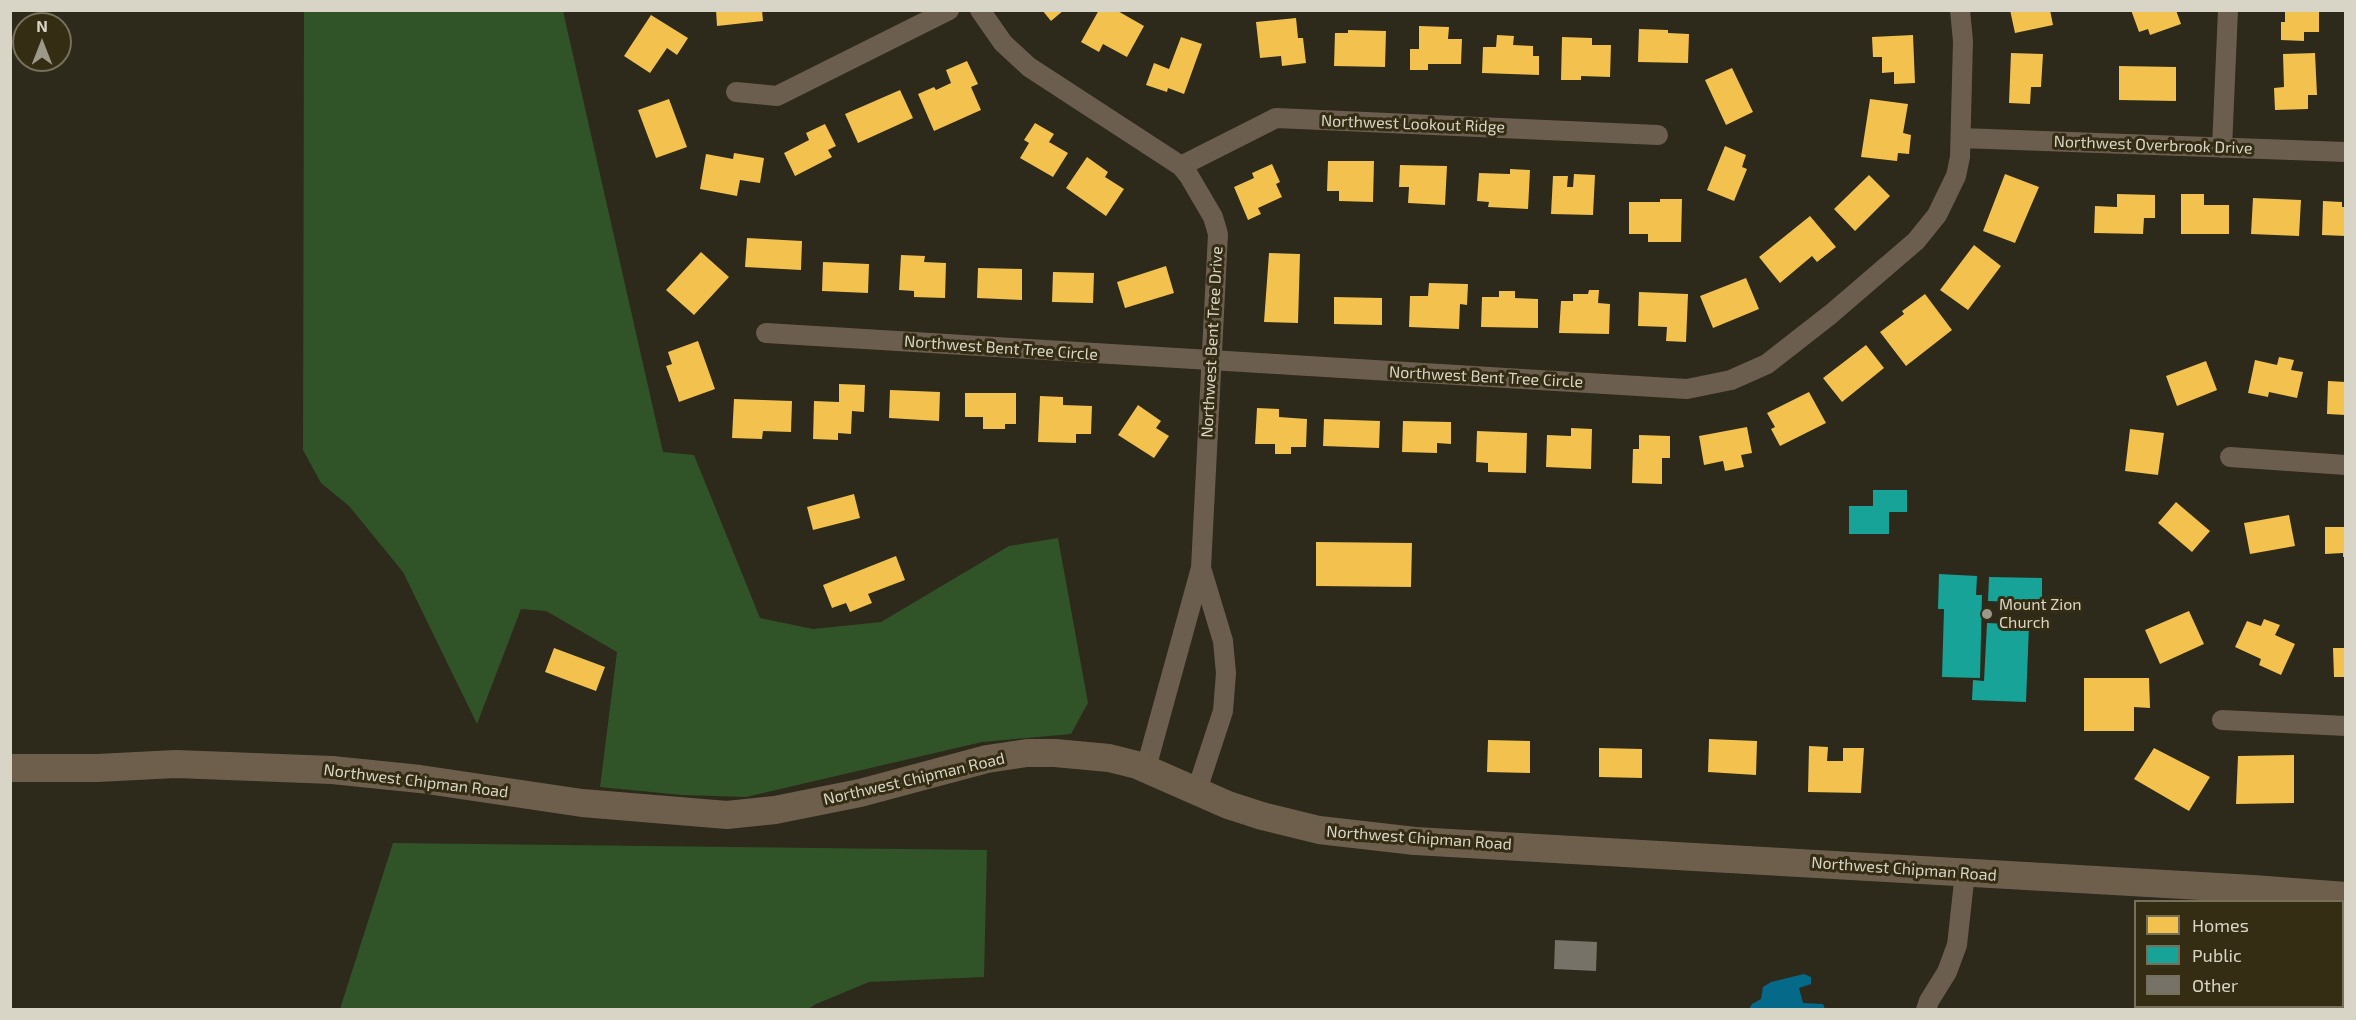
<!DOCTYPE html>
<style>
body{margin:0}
#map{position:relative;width:2356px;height:1020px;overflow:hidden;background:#2d291b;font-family:"Exo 2",sans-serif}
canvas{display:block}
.frame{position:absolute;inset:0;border:12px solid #d9d5c6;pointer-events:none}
.legend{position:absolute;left:2134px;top:900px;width:210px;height:108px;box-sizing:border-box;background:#342d14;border:2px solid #76705b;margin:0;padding:8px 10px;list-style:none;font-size:18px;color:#d9d5c6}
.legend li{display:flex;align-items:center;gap:12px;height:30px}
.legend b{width:30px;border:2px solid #76705b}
.north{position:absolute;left:12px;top:12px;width:60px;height:60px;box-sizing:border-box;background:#342d14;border:2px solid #76705b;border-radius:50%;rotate:0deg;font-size:16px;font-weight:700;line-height:24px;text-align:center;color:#d9d5c6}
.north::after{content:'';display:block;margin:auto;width:21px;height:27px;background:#9d998a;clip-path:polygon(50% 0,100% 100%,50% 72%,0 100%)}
</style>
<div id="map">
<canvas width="2356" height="1020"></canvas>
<div class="frame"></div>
<ul class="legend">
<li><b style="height:16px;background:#f2c14e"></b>Homes</li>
<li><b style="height:16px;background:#17a398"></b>Public</li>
<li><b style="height:16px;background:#777267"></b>Other</li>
</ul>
<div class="north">N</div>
</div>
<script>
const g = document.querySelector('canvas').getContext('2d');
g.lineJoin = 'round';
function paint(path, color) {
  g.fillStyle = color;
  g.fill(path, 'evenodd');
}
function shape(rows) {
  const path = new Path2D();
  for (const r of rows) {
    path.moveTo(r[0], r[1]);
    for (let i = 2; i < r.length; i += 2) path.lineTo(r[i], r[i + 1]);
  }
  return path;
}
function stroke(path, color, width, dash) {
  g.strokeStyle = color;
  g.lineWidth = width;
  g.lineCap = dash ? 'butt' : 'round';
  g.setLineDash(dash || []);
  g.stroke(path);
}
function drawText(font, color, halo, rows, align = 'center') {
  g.font = font + ' "Exo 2",sans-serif';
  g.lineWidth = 6;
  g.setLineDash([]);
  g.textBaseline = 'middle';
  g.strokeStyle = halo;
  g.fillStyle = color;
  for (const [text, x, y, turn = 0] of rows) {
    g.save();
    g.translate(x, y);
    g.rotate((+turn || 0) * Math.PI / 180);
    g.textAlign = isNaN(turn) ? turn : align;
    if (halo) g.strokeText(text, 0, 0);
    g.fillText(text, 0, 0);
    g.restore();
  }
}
paint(shape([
 [304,11,563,11,663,452,694,455,760,618,813,629,881,622,1009,546,1058,538,1088,703,1071,734,982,742,746,797,682,795,600,787,617,652,546,611,521,609,477,724,403,572,349,506,321,483,303,450],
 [393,843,987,850,984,977,869,982,816,1004,808,1009,340,1009]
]), '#315328');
paint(shape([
 [1804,974,1811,977,1811,984,1799,988,1803,1003,1823,1004,1825,1009,1749,1009,1752,1004,1761,999,1763,987,1771,982]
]), '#056a8a');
paint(shape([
 [716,10,762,10,763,21,717,26],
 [1042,10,1064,10,1051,21],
 [1099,10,1116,10,1144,26,1127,57,1103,44,1099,52,1081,42],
 [2010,10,2050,10,2053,25,2015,33],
 [2131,10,2176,10,2181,24,2150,35,2148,29,2139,32],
 [2285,10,2319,10,2319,32,2304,32,2304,41,2281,40,2281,22,2285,22],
 [651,15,688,38,677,55,667,48,650,73,624,56],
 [1296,18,1298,38,1303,38,1306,63,1282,66,1281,56,1260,58,1256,22],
 [1419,26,1449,27,1448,39,1462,39,1461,64,1428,64,1428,70,1410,70,1410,49,1419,49],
 [1639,29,1668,30,1668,33,1689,34,1688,63,1638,62],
 [1348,30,1386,31,1385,67,1334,66,1335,33,1348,33],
 [1497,35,1514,36,1513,45,1533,46,1533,56,1539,56,1539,75,1482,73,1483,47,1496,47],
 [1913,35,1915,83,1894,84,1894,72,1882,73,1882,57,1873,57,1872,37],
 [1181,37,1202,44,1184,94,1168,88,1167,92,1146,85,1154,63,1169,69],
 [1562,37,1592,38,1592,45,1611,45,1610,77,1581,76,1581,80,1561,80],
 [2011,53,2043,54,2041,87,2031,87,2030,104,2009,103],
 [2315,53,2317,95,2308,95,2308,109,2275,110,2274,88,2284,87,2283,54],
 [967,61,978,84,971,87,981,110,934,131,918,94,934,87,936,90,951,83,946,70],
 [2119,66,2176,67,2176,101,2119,100],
 [1732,68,1753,112,1726,125,1705,80],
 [900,90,913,118,858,143,845,114],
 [669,99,687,147,656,158,638,110],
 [1870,99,1908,104,1903,133,1911,135,1909,154,1898,153,1897,161,1861,157],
 [1035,123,1054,134,1049,142,1068,153,1053,177,1020,158,1029,143,1024,140],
 [825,124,836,146,828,150,832,157,795,176,784,153,809,140,806,133],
 [1725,146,1746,155,1742,167,1747,169,1734,201,1707,190],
 [734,153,764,158,760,183,740,180,737,196,700,189,706,154,733,159],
 [1087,157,1108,172,1105,177,1124,189,1106,216,1066,188],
 [1328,161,1374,161,1373,202,1339,201,1339,191,1327,191],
 [1272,164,1280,182,1276,184,1282,197,1258,208,1261,214,1248,220,1234,187,1254,178,1252,173],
 [1400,165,1447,166,1445,205,1408,203,1409,187,1399,187],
 [1510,169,1530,170,1528,209,1488,207,1489,202,1477,201,1479,173,1510,174],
 [1574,174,1595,175,1593,215,1551,214,1553,176,1568,176,1567,187,1573,187],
 [2005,174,2039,187,2015,243,1983,231],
 [1869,175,1890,196,1855,231,1834,209],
 [2117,194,2155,195,2155,218,2144,218,2143,234,2094,233,2095,206,2117,207],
 [2181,194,2204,194,2204,205,2229,205,2229,234,2181,234],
 [2253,198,2301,200,2299,236,2251,234],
 [1660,199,1682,199,1681,242,1648,242,1648,234,1629,234,1629,202,1660,202],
 [2323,201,2342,202,2342,207,2346,207,2346,236,2322,235],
 [1810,216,1836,247,1817,262,1812,256,1780,283,1759,257],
 [747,238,802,241,801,270,745,267],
 [1974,245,2001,266,1968,310,1940,290],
 [701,252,729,277,694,315,666,290],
 [1269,253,1300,254,1298,323,1264,322],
 [901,255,925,256,924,262,946,263,945,298,914,297,914,291,899,290],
 [823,262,869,264,868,293,822,291],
 [1166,266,1174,293,1125,308,1117,282],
 [978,268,1022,269,1022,300,977,298],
 [1053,272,1094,273,1093,303,1052,302],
 [1746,278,1759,309,1713,328,1700,296],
 [1429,283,1468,284,1467,305,1460,304,1459,329,1409,327,1410,296,1428,296],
 [1589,290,1599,290,1598,303,1610,304,1609,334,1559,333,1561,301,1573,301,1573,294,1588,294],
 [1499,291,1515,291,1515,298,1538,299,1538,328,1481,327,1482,297,1499,297],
 [1639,292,1688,294,1686,342,1666,341,1667,327,1638,326],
 [1925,294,1952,330,1906,366,1880,332,1904,314,1902,311],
 [1334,297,1382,298,1382,325,1334,324],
 [698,341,715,389,679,402,666,366,672,364,668,352],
 [1866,345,1884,368,1842,402,1823,378],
 [2279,357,2294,360,2291,370,2303,372,2297,398,2269,392,2268,397,2248,393,2255,360,2277,365],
 [2206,361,2217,390,2177,406,2166,376],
 [2328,381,2346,382,2346,415,2327,414],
 [839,384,865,385,864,412,852,411,851,434,838,433,838,440,813,439,814,401,839,402],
 [890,390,940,392,939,421,889,418],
 [1809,392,1826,423,1780,446,1771,429,1775,427,1767,413],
 [965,393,1016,393,1016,424,1005,424,1005,429,983,429,983,417,965,417],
 [1040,396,1063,397,1063,405,1092,406,1091,434,1076,434,1076,443,1038,442],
 [734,399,792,401,791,432,763,431,762,439,732,438],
 [1138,405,1161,421,1156,428,1169,436,1154,458,1118,435],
 [1257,408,1279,409,1279,417,1307,419,1306,447,1291,447,1291,454,1275,454,1275,444,1255,444],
 [1324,419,1380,421,1379,448,1323,446],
 [1403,421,1451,422,1451,444,1437,443,1437,453,1402,452],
 [1747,427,1752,453,1741,455,1744,467,1725,471,1723,461,1704,465,1699,436],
 [1571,428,1592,429,1591,469,1546,467,1547,435,1571,436],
 [2130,429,2164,433,2158,475,2125,471],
 [1477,431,1527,433,1526,473,1488,472,1488,463,1476,462],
 [1639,435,1670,436,1670,458,1662,458,1662,484,1632,483,1633,449,1639,449],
 [854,494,860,518,813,530,807,507],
 [2176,502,2210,531,2192,552,2158,523],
 [2289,515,2295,546,2250,554,2244,523],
 [2325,527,2346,527,2346,557,2343,557,2343,553,2325,554],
 [1316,542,1412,543,1411,587,1316,586],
 [896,556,905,580,868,594,872,603,850,612,846,603,832,608,823,585],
 [2189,611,2204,644,2160,664,2145,630],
 [2264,619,2280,625,2275,635,2295,644,2281,675,2259,665,2261,659,2235,647,2247,621,2261,626],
 [554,648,605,667,596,691,545,672],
 [2333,648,2346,648,2346,677,2334,677],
 [2084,678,2149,678,2150,708,2134,707,2134,731,2084,731],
 [1709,739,1757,741,1756,775,1708,772],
 [1488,740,1530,741,1530,773,1487,772],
 [1809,746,1828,747,1827,761,1843,761,1843,748,1864,748,1861,793,1808,792],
 [1599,748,1642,749,1642,778,1599,777],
 [2154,748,2210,777,2189,811,2134,779],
 [2294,755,2294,803,2236,804,2238,756],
 [2342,938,2346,941,2346,976,2342,979],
 [2172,1006,2210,1006,2210,1010,2172,1010]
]), '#f2c14e');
paint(shape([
 [1873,490,1907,490,1907,512,1889,512,1889,534,1849,534,1849,506,1873,506],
 [1939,574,1977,576,1976,595,1982,595,1980,678,1942,677,1944,609,1938,609],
 [1989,577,2042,578,2042,603,1988,601],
 [1987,623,2029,625,2026,702,1972,700,1973,680,1984,681]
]), '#17a398');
paint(shape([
 [1555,940,1597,942,1596,971,1554,969]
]), '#777267');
stroke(shape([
 [980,10,1003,43,1029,67,1181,166,1189,176,1213,217,1218,234,1201,568,1146,768],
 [736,92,777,96,949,10],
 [1961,138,2346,152],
 [2222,148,2228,10],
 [1181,166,1276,118,1658,135],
 [766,333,1687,389,1731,380,1767,364,1831,314,1916,241,1937,215,1956,176,1960,157,1963,41,1960,10],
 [2230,457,2346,465],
 [2222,720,2346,726],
 [1197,790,1223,711,1226,673,1223,641,1201,568],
 [2255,1006,2256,1010],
 [1926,1010,1929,1001,1947,972,1957,945,1965,873]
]), '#6c5e4f', 20);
stroke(shape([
 [10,768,97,768,176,764,332,770,420,779,582,803,727,815,775,810,860,793,987,759,1027,753,1055,753,1109,758,1137,765,1228,805,1262,816,1319,830,1415,841,2253,889,2346,896]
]), '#6e5f4d', 28);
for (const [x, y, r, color] of [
 [1987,614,6,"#9d998a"]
]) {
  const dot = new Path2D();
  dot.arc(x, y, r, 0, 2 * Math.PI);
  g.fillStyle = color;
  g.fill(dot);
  stroke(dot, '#342d14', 2);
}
drawText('16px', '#d9d5c6', '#342d14', [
 ["Northwest Lookout Ridge",1413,124,2],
 ["Northwest Overbrook Drive",2153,145,2],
 ["Northwest Bent Tree Drive",1212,342,-87],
 ["Northwest Bent Tree Circle",1001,348,4],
 ["Northwest Bent Tree Circle",1486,377,3],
 ["Northwest Chipman Road",914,779,-13],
 ["Northwest Chipman Road",416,781,7],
 ["Northwest Chipman Road",1419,838,4],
 ["Northwest Chipman Road",1904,869,4]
]);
drawText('16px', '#d9d5c6', '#342d14', [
 ["Mount Zion",1999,605],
 ["Church",1999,623]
], 'left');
</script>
